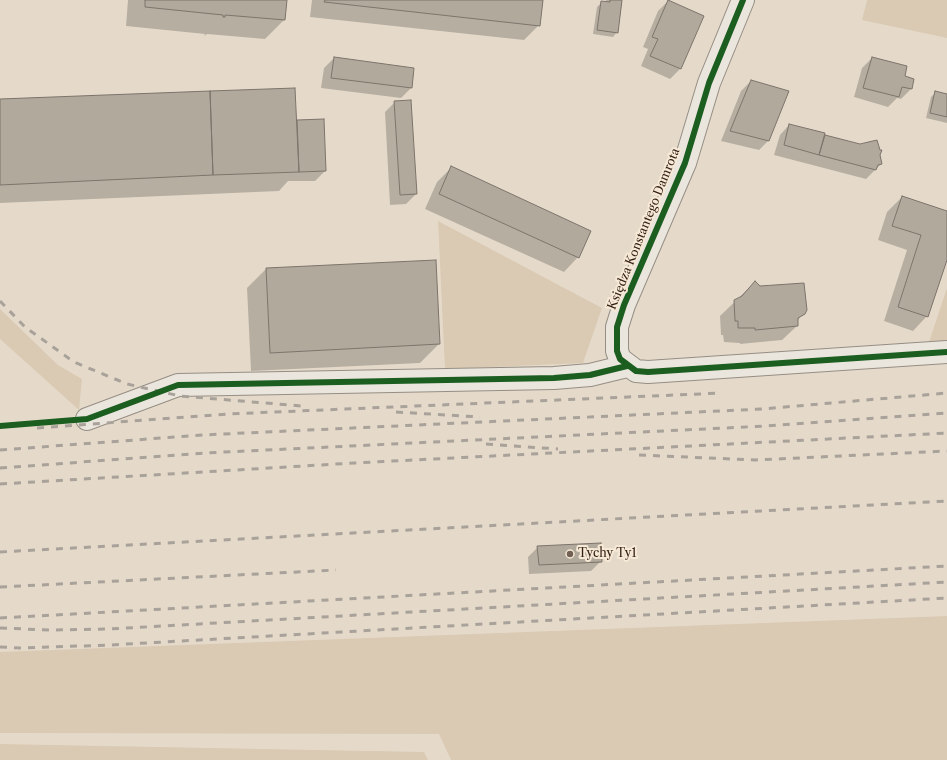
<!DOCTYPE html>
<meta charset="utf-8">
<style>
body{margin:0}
canvas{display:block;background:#e5daca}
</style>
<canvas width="947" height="760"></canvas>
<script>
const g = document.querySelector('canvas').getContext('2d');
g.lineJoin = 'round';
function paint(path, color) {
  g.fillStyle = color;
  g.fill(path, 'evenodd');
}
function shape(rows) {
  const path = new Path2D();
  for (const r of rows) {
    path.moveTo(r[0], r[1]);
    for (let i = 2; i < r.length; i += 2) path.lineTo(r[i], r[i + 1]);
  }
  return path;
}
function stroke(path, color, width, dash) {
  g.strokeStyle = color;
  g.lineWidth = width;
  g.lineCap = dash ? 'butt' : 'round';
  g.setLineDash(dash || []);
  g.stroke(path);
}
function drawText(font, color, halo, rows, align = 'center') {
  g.font = font + ' "Libre Caslon Text",serif';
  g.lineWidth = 4;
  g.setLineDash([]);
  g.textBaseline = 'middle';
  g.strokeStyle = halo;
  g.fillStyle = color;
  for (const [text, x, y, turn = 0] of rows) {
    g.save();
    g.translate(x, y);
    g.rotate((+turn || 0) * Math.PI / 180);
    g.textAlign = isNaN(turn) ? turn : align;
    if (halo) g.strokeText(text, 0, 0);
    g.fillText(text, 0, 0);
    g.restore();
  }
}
paint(shape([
 [867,0,947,0,947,38,862,20],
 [438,221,602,308,583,363,445,369],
 [947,288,947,343,928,345],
 [0,309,58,365,82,379,79,410,0,339],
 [947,616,947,760,451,760,439,734,0,733,0,652],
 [0,744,424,752,428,760,0,760]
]), '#dacab3');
paint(shape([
 [128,0,286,0,284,20,265,39,207,34,204,36,205,34,126,26],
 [312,0,542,0,539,25,524,40,310,17],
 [606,0,622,0,617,32,613,37,593,34,597,7,602,2,606,3],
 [668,1,702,16,680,69,670,79,641,66,648,49,643,47,658,11],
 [334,58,413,69,411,88,401,98,321,88,324,68],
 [872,58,903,77,913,80,911,89,901,99,897,98,888,107,854,97,862,68],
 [751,81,769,140,759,150,721,141,741,91],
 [936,92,947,95,947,123,926,118,931,97],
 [0,100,296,122,323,120,325,171,315,181,288,181,279,191,0,203],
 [395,102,416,194,406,204,390,205,385,112],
 [789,125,860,145,879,155,881,164,866,179,774,155,780,135],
 [451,168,578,257,564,272,425,209,437,182],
 [902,197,947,212,947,257,927,316,913,331,884,321,907,250,878,240,887,212],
 [266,269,439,344,420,363,251,371,247,288],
 [755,282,759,287,804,313,797,321,797,326,782,340,740,344,740,343,724,342,723,335,721,335,720,316],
 [538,547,601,561,591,571,529,574,528,557]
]), '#0003');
const building = shape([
 [145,0,287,0,285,20,225,15,225,17,223,17,223,15,145,7,145,0],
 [325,0,543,0,540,26,324,2,325,0],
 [610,0,622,0,618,33,597,30,601,1,610,2,610,0],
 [668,0,704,16,681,69,650,56,658,39,652,37,668,0],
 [334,57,414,68,412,88,331,78,334,57],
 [872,57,907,66,905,76,914,79,912,89,902,87,899,97,863,88,872,57],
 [751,80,789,91,769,141,730,131,751,80],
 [295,88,299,172,213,175,210,91,295,88],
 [210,91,213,175,0,185,0,99,210,91],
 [935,91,947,94,947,117,930,113,935,91],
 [411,100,417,194,400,195,394,101,411,100],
 [324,119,326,171,299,172,297,120,324,119],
 [789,124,825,133,819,155,784,145,789,124],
 [825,135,860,144,877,140,880,150,882,150,880,155,882,164,878,165,876,170,819,155,825,135],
 [451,166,591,231,579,258,439,194,451,166],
 [902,196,947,211,947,260,928,317,898,307,921,235,892,226,902,196],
 [436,260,440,344,270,353,266,268,436,260],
 [755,281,760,286,804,283,807,310,805,314,798,318,798,326,755,330,755,328,738,328,738,321,735,321,734,300,742,296,755,281],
 [601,543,602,562,539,565,537,546,601,543]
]);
paint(building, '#b2a99d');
stroke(building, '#7d746b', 1);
const minor = shape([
 [743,0,709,83,685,163,624,305,617,327,617,351,620,359,636,371,648,372,947,352],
 [87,419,178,385,554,378,590,375,627,366]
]);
stroke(minor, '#968e84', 24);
stroke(minor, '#eae5dd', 22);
stroke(shape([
 [0,301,25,327,74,362,127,384,180,396,302,406],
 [396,412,480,417],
 [37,428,228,414,722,393],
 [486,444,558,449],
 [0,450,202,435,762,409,947,393],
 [639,455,755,460,947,451],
 [0,468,205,453,766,426,947,413],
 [0,484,354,463,947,433],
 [0,552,947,501],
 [0,587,336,570],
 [0,618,947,566],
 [0,628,49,630,109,629,947,582],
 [0,647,21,648,110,645,947,598]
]), '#a9a29a', 3, [7, 7]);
stroke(shape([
 [743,0,709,83,685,163,624,305,617,327,617,351,620,359,636,371,648,372,947,352],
 [0,426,87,419,178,385,554,378,590,375,627,366]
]), '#1b5e20', 6);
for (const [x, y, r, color] of [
 [570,554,4,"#716054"]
]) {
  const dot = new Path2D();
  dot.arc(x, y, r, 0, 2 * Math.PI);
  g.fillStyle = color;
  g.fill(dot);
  stroke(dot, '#f6e9d5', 1.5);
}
drawText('12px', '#321e14', '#f6e9d5', [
 ["Księdza Konstantego Damrota",644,229,-68]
]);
drawText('12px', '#321e14', '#f6e9d5', [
 ["Tychy Ty1",578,554]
], 'left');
</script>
